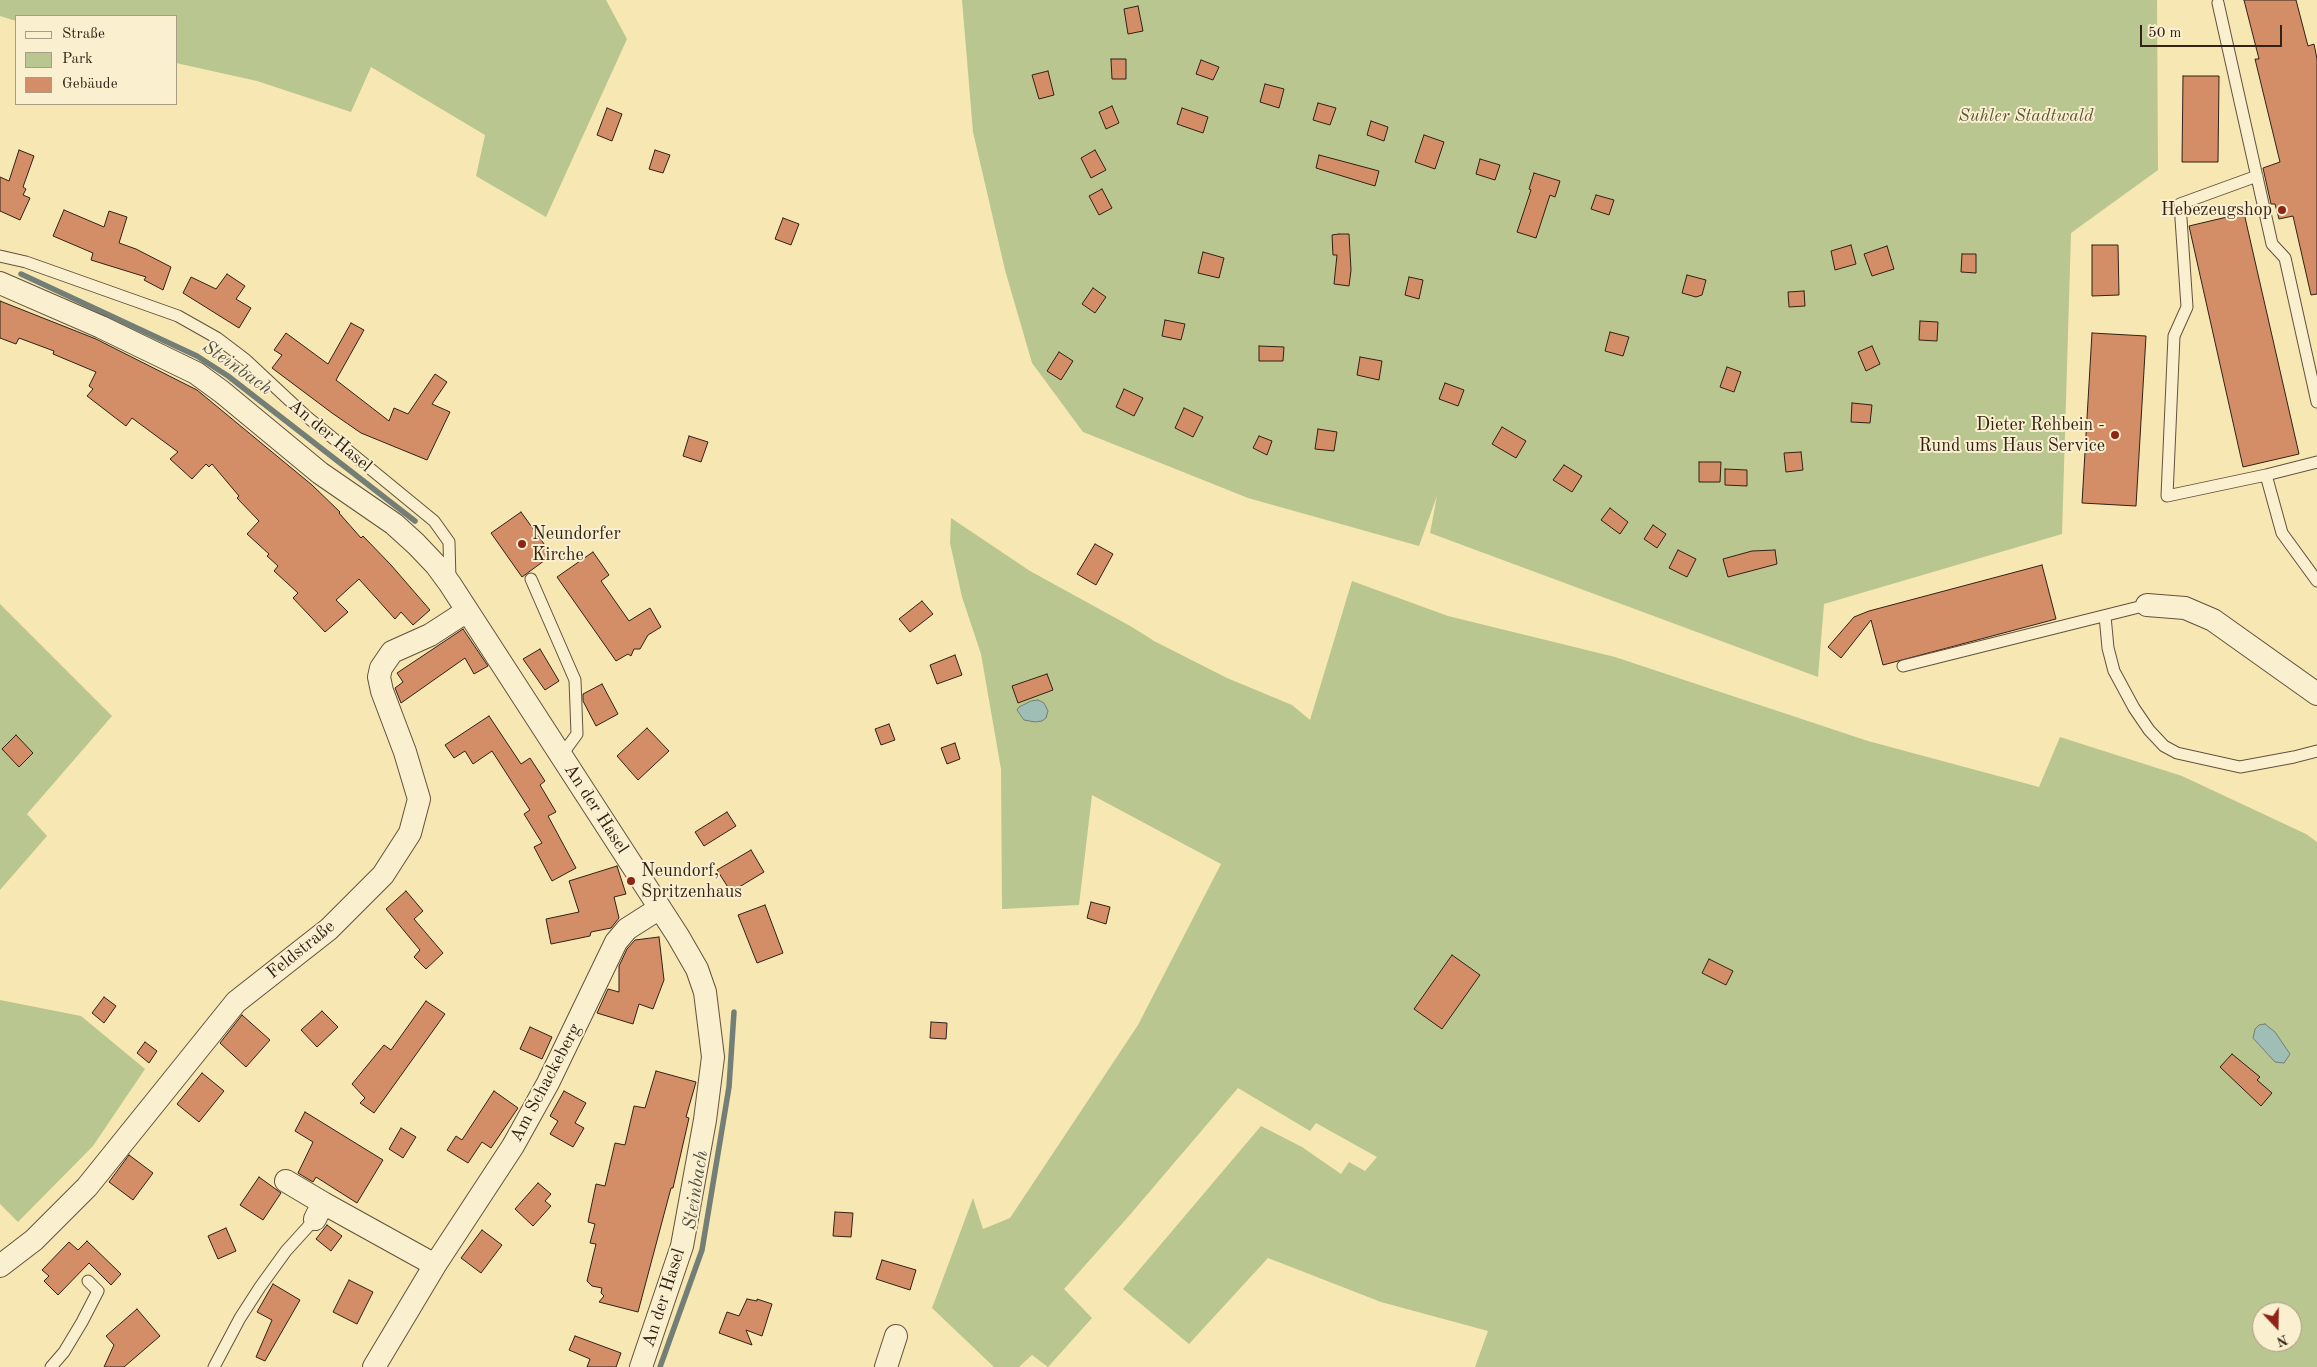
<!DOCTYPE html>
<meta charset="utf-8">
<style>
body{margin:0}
#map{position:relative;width:2317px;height:1367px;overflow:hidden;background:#f7e7b3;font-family:"Old Standard TT",serif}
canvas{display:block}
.legend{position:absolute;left:15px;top:15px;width:162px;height:90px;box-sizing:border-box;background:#faefce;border:1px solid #aa9d85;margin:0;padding:6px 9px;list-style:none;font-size:15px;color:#312117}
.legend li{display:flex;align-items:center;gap:10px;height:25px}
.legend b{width:25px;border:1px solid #aa9d85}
.north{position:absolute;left:2252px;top:1302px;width:50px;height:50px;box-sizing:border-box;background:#faefce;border:1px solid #aa9d85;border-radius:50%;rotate:159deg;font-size:14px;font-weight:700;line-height:20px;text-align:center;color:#312117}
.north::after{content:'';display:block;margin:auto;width:18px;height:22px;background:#8f2418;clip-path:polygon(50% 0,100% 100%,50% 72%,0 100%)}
.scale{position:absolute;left:2140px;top:25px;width:142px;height:22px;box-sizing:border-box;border:2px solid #312117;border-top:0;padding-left:6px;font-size:15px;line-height:18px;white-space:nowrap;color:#312117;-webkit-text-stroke:4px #faefce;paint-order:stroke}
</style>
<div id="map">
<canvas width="2317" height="1367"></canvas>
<ul class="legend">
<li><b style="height:6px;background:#faefce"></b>Straße</li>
<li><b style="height:14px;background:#b9c68f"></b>Park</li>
<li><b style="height:14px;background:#d38e67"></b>Gebäude</li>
</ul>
<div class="north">N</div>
<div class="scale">50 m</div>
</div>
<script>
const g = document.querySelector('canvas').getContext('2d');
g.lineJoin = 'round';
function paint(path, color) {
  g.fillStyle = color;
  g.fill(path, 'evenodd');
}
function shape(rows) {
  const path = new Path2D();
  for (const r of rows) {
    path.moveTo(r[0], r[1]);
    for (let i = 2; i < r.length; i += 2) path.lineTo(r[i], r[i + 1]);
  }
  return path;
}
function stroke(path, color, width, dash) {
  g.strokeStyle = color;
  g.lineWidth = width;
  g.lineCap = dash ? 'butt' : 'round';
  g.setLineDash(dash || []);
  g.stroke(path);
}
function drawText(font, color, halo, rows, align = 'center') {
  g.font = font + ' "Old Standard TT",serif';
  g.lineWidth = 4;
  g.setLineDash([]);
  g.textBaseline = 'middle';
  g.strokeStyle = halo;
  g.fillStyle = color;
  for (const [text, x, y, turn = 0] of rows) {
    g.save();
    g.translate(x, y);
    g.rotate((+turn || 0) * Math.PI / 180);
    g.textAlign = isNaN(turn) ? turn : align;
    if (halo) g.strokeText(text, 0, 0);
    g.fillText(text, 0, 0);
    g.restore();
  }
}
paint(shape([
 [0,0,606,0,627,39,546,217,476,176,485,135,371,67,351,112,257,81,176,63,176,16,16,16,16,21,0,16],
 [962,0,2157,0,2158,170,2071,233,2062,534,1824,604,1818,677,1430,533,1437,496,1419,546,1248,498,1083,432,1032,363,1005,270,973,132],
 [951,518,1030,571,1132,627,1154,641,1227,678,1292,705,1310,720,1352,581,1448,616,1615,657,1868,741,2039,787,2060,737,2182,776,2306,834,2317,842,2317,1367,1475,1367,1488,1331,1381,1302,1268,1258,1189,1344,1123,1289,1261,1126,1302,1147,1341,1174,1349,1162,1365,1171,1377,1157,1316,1123,1310,1131,1238,1088,1128,1217,1064,1289,1092,1318,1048,1367,1032,1355,1019,1367,994,1367,932,1308,973,1198,983,1229,1010,1218,1138,1025,1221,864,1092,795,1079,905,1002,909,1001,769,981,654,962,597,950,543],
 [2262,1312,2292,1312,2292,1342,2262,1342],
 [0,604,112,716,27,814,47,836,0,890],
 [0,1000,81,1016,145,1069,93,1146,18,1222,0,1204]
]), '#b9c68f');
const water = shape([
 [1038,700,1044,703,1048,711,1046,718,1042,721,1035,722,1024,720,1017,710,1019,707,1031,701,1038,700],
 [2265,1024,2275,1032,2290,1054,2284,1063,2275,1062,2253,1038,2255,1029,2259,1025,2265,1024]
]);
paint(water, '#9fbeb5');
stroke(water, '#737f76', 1);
stroke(shape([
 [21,274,197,356,228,376,415,521],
 [660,1367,702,1250,729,1087,734,1012]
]), '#737f76', 5.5);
const building = shape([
 [2244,0,2296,0,2308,46,2314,44,2317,59,2317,294,2311,295,2293,216,2279,219,2275,204,2271,204,2263,168,2280,162,2255,59,2259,59,2244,0],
 [1138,6,1143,31,1128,34,1124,9,1138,6],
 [1111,59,1126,59,1126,79,1112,79,1111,59],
 [1201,60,1219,67,1213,80,1196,74,1201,60],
 [1048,71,1054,95,1039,99,1032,75,1048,71],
 [2183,76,2219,76,2218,162,2182,162,2183,76],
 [1265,84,1284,89,1279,108,1260,102,1265,84],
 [1318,103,1336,108,1330,125,1313,120,1318,103],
 [1112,106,1119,123,1106,129,1099,112,1112,106],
 [607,108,622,114,612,141,597,135,607,108],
 [1182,108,1208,117,1203,133,1177,124,1182,108],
 [1371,121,1388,127,1384,141,1367,135,1371,121],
 [1424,135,1444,142,1435,169,1415,162,1424,135],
 [19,150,34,156,23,187,26,189,23,195,30,198,20,220,0,211,0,177,9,181,19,150],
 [655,150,670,155,663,173,649,169,655,150],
 [1095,150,1106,170,1091,178,1081,158,1095,150],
 [1319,155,1379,171,1375,186,1316,168,1319,155],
 [1480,159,1500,165,1495,180,1476,174,1480,159],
 [1534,173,1560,181,1555,197,1550,195,1536,238,1517,232,1531,190,1529,189,1534,173],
 [1102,189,1112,208,1099,215,1089,196,1102,189],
 [1596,195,1614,200,1609,215,1591,209,1596,195],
 [64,210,104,227,109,211,127,217,119,243,136,249,171,267,163,290,144,280,146,277,91,260,93,253,53,236,64,210],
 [2244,213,2299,454,2243,467,2189,226,2244,213],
 [783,218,799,224,791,245,775,239,783,218],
 [1339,234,1349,234,1351,270,1349,286,1334,284,1337,255,1333,255,1332,235,1339,234],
 [1851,245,1856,264,1835,270,1831,251,1851,245],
 [2092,245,2118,245,2119,295,2092,296,2092,245],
 [1887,246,1894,269,1872,276,1864,254,1887,246],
 [1203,252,1224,258,1219,278,1198,273,1203,252],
 [1962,254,1976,254,1976,273,1961,272,1962,254],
 [227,274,245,286,236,299,251,308,239,328,183,293,191,277,216,289,227,274],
 [1687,275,1706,280,1702,295,1696,297,1682,293,1687,275],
 [1409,277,1423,280,1419,299,1405,295,1409,277],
 [1093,288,1106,297,1095,313,1082,304,1093,288],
 [1804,291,1805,306,1789,307,1788,292,1804,291],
 [0,301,96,339,197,390,312,485,340,512,339,513,361,538,363,536,391,565,430,610,413,625,401,612,395,619,359,579,336,600,348,612,325,632,293,598,298,593,274,571,278,566,267,556,269,554,247,534,259,521,237,498,239,496,212,464,209,467,206,464,192,479,170,459,178,452,132,418,126,426,87,396,93,389,89,386,96,372,53,354,54,351,19,338,16,344,0,338,0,301],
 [1165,320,1185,324,1181,340,1162,336,1165,320],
 [1920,321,1938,322,1937,341,1919,340,1920,321],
 [351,323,364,330,336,380,389,421,394,408,408,414,435,374,447,382,432,404,450,412,427,460,361,433,332,413,272,368,282,355,274,350,286,333,328,364,351,323],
 [1610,332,1629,337,1623,356,1605,351,1610,332],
 [2092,333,2146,336,2136,506,2082,503,2092,333],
 [1259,346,1284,347,1283,361,1259,361,1259,346],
 [1872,346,1880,364,1866,371,1858,352,1872,346],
 [1059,352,1073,361,1061,380,1047,371,1059,352],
 [1360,357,1382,361,1379,380,1357,375,1360,357],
 [1727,367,1741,372,1734,392,1720,387,1727,367],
 [1445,383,1464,390,1458,406,1439,399,1445,383],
 [1124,389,1143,398,1134,416,1116,407,1124,389],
 [1852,403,1872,405,1870,423,1851,422,1852,403],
 [1184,408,1203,417,1193,437,1175,428,1184,408],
 [1502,427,1526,441,1516,458,1492,444,1502,427],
 [1318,429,1337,432,1334,451,1315,449,1318,429],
 [689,436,708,442,701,462,683,456,689,436],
 [1259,436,1272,441,1267,455,1253,448,1259,436],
 [1801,452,1803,470,1786,472,1784,453,1801,452],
 [1699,462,1721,462,1720,482,1699,482,1699,462],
 [1564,465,1582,476,1572,492,1553,480,1564,465],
 [1725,469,1747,470,1747,486,1725,485,1725,469],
 [1610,508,1628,522,1620,534,1601,520,1610,508],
 [521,512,552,555,522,577,491,533,521,512],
 [1653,525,1666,534,1657,548,1644,539,1653,525],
 [1095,544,1113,554,1096,585,1077,574,1095,544],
 [1678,550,1696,559,1687,577,1669,568,1678,550],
 [1775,550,1777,564,1728,577,1723,559,1752,551,1775,550],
 [593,552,609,575,601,581,629,621,650,608,661,627,648,635,640,649,634,649,631,656,628,654,616,661,557,577,593,552],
 [2042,565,2056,619,1883,665,1871,620,1841,658,1828,647,1854,617,1869,611,2042,565],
 [922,601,933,614,910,632,899,619,922,601],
 [463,629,488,666,474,674,465,658,401,703,395,688,403,682,397,673,463,629],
 [540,649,559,681,545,690,523,659,540,649],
 [955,655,962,675,937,684,930,665,955,655],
 [1047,674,1053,690,1018,703,1012,686,1047,674],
 [602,684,618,714,596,726,583,701,583,694,602,684],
 [489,716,521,764,530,758,545,781,540,785,556,812,548,816,576,868,552,881,534,847,542,843,524,814,530,810,492,751,473,764,465,751,454,758,445,745,489,716],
 [889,724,895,740,881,745,875,729,889,724],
 [647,728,669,751,638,780,617,756,647,728],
 [16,735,33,753,19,767,2,749,16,735],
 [955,743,960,759,947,764,941,748,955,743],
 [727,812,736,826,704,846,695,832,727,812],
 [751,850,764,872,731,892,717,870,751,850],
 [617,866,626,894,614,897,619,918,611,928,591,932,590,936,551,944,546,919,579,912,569,881,617,866],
 [406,891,423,911,414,919,443,953,426,969,414,957,420,950,386,909,406,891],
 [1091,902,1110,907,1106,924,1087,918,1091,902],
 [765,905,783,953,757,963,738,915,765,905],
 [659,937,664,980,653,1009,639,1004,633,1024,597,1013,608,989,619,992,619,966,627,949,635,940,659,937],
 [1452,955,1480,975,1442,1029,1414,1009,1452,955],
 [1709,959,1733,971,1726,985,1702,973,1709,959],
 [104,997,116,1006,104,1023,92,1013,104,997],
 [426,1001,445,1014,374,1113,360,1103,365,1098,352,1084,384,1045,391,1050,426,1001],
 [322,1011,338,1027,317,1047,301,1030,322,1011],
 [242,1015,270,1040,246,1067,220,1043,242,1015],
 [931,1022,947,1023,946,1039,930,1038,931,1022],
 [530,1027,552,1037,542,1059,520,1049,530,1027],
 [145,1042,157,1051,149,1063,137,1053,145,1042],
 [2232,1054,2260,1077,2257,1080,2272,1093,2261,1106,2220,1067,2232,1054],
 [656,1071,696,1082,686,1117,689,1118,673,1188,671,1188,638,1312,599,1302,604,1296,601,1293,602,1288,592,1286,587,1281,596,1244,590,1243,595,1224,588,1222,596,1184,605,1186,615,1143,625,1145,634,1106,645,1108,656,1071],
 [202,1073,224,1091,199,1122,177,1104,202,1073],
 [494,1091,518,1108,491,1148,482,1142,468,1163,447,1150,456,1136,462,1140,494,1091],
 [564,1091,586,1103,575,1123,584,1128,573,1147,550,1134,558,1121,550,1116,564,1091],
 [305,1112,383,1160,357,1203,316,1177,313,1182,298,1173,313,1142,295,1131,305,1112],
 [401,1128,416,1137,403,1158,389,1149,401,1128],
 [129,1155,153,1173,133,1200,109,1182,129,1155],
 [259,1177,281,1193,263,1220,240,1205,259,1177],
 [538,1183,551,1194,545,1201,551,1206,533,1226,515,1209,538,1183],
 [835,1212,853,1213,851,1237,833,1236,835,1212],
 [327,1225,342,1236,331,1251,316,1239,327,1225],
 [226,1228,236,1251,218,1259,208,1236,226,1228],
 [482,1230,502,1245,481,1273,461,1258,482,1230],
 [87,1241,121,1274,111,1285,89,1263,58,1295,44,1281,49,1276,42,1270,69,1242,78,1250,87,1241],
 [882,1260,916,1270,910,1290,876,1279,882,1260],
 [349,1280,373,1292,357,1324,333,1312,349,1280],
 [273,1284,300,1300,265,1361,256,1357,272,1320,257,1312,273,1284],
 [747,1299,757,1301,757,1299,772,1304,762,1336,746,1330,752,1345,719,1333,727,1312,739,1316,747,1299],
 [137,1309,160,1336,124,1367,104,1367,114,1345,106,1336,137,1309],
 [575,1336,621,1353,616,1367,587,1367,590,1359,569,1350,575,1336]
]);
paint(building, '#d38e67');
stroke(building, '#312117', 1);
const lane = shape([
 [2218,3,2272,244,2285,258,2317,402],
 [2257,176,2180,204,2187,307,2174,336,2167,496,2266,475],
 [0,256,26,262,178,316,217,338,246,360,306,416,434,521,449,542,450,580],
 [2317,462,2266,475,2282,533,2317,581],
 [531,579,575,680,577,734,561,756],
 [2105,616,2108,648,2114,671,2134,708,2149,730,2164,746,2177,753,2240,767,2294,757,2317,751],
 [1903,666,2147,605],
 [51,1367,64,1352,82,1322,98,1291,88,1281],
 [214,1367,240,1318,260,1287,286,1251,315,1219]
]);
const street = shape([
 [0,283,101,327,196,373,222,392,320,473,394,524,416,544,436,565,450,584,678,936,697,969,705,992,713,1057,705,1120,682,1246,641,1367],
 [2147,605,2185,608,2213,620,2317,694],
 [286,1181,323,1203],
 [315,1219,323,1203,435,1265],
 [0,1266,34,1240,87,1187,236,1002,329,929,383,875,410,833,419,799,405,752,382,691,379,677,381,668,392,652,430,635,467,611],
 [374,1367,435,1265,513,1146,548,1083,616,942,627,929,660,908],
 [886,1367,896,1336]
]);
stroke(lane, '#62523e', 13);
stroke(street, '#62523e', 24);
stroke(lane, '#faefce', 11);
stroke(street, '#faefce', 22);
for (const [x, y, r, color] of [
 [2282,210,5,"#8f2418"],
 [2115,435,5,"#8f2418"],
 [522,544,5,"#8f2418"],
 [631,881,5,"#8f2418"]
]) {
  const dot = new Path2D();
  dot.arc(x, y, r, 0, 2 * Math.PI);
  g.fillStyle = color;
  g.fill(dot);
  stroke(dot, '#faefce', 2);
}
drawText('italic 18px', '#5a533b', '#faefce', [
 ["Suhler Stadtwald",2026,116]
]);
drawText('18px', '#312117', '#faefce', [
 ["Hebezeugshop",2272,210],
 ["Dieter Rehbein -",2105,425],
 ["Rund ums Haus Service",2105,446],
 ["Neundorfer",532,534,"left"],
 ["Kirche",532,555,"left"],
 ["Neundorf,",641,871,"left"],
 ["Spritzenhaus",641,892,"left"]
], 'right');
drawText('18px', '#312117', '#faefce', [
 ["An der Hasel",330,436,40],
 ["An der Hasel",596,809,57],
 ["Feldstraße",301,950,-39],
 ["Am Schackeberg",546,1083,-62],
 ["An der Hasel",664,1298,-72]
]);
drawText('italic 19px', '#525046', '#faefce', [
 ["Steinbach",237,368,35],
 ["Steinbach",696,1190,-81]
]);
</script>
